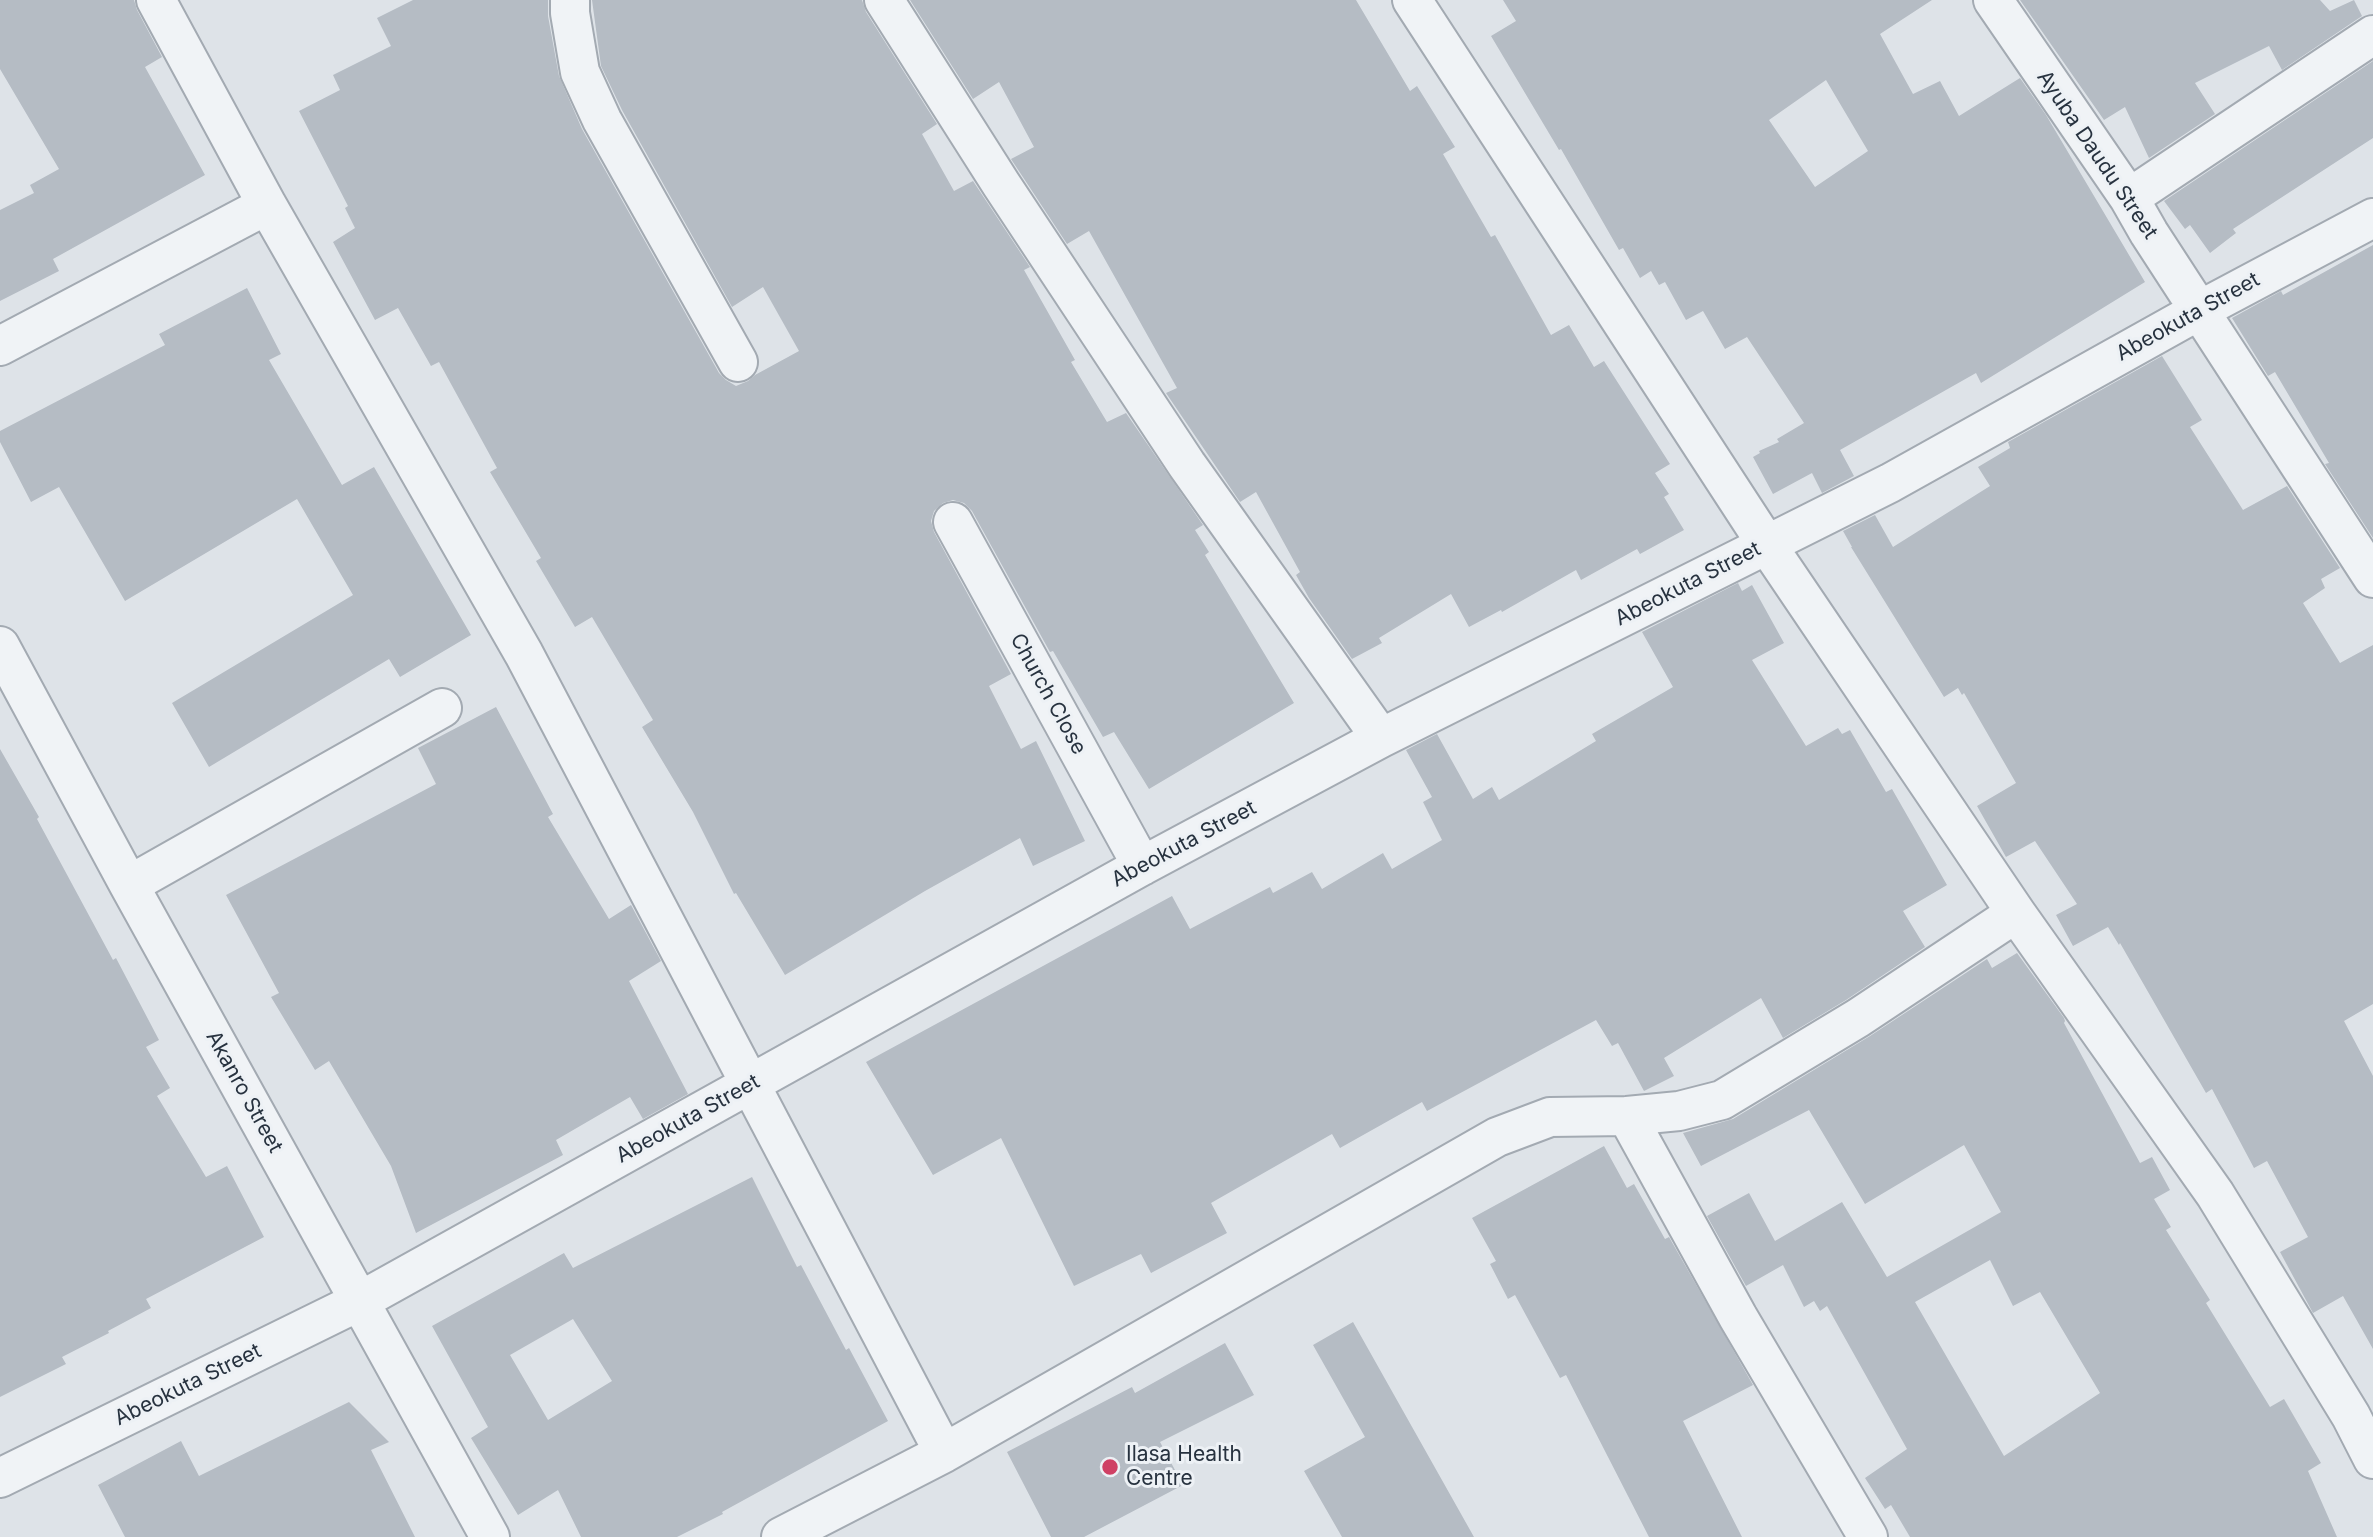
<!DOCTYPE html>
<style>
body{margin:0}
canvas{display:block;background:#dee3e8}
</style>
<canvas width="2373" height="1537"></canvas>
<script>
const g = document.querySelector('canvas').getContext('2d');
g.lineJoin = 'round';
function paint(path, color) {
  g.fillStyle = color;
  g.fill(path, 'evenodd');
}
function shape(rows) {
  const path = new Path2D();
  for (const r of rows) {
    path.moveTo(r[0], r[1]);
    for (let i = 2; i < r.length; i += 2) path.lineTo(r[i], r[i + 1]);
  }
  return path;
}
function stroke(path, color, width, dash) {
  g.strokeStyle = color;
  g.lineWidth = width;
  g.lineCap = dash ? 'butt' : 'round';
  g.setLineDash(dash || []);
  g.stroke(path);
}
function drawText(font, color, halo, rows, align = 'center') {
  g.font = font + ' Inter,sans-serif';
  g.lineWidth = 6;
  g.setLineDash([]);
  g.textBaseline = 'middle';
  g.strokeStyle = halo;
  g.fillStyle = color;
  for (const [text, x, y, turn = 0] of rows) {
    g.save();
    g.translate(x, y);
    g.rotate((+turn || 0) * Math.PI / 180);
    g.textAlign = isNaN(turn) ? turn : align;
    if (halo) g.strokeText(text, 0, 0);
    g.fillText(text, 0, 0);
    g.restore();
  }
}
paint(shape([
 [0,0,134,0,137,10,162,57,145,67,205,175,53,259,59,271,0,301,0,210,34,193,30,185,59,169,0,69],
 [413,0,548,0,548,16,559,76,582,129,719,373,726,380,736,386,748,381,755,375,799,351,763,287,732,307,622,110,601,66,592,0,862,0,866,12,937,124,922,134,954,191,973,181,1030,267,1024,270,1075,360,1071,362,1107,422,1126,413,1203,525,1195,530,1209,552,1205,555,1294,703,1149,789,1114,732,1103,737,1053,651,1050,652,972,511,964,503,953,500,943,503,934,511,931,521,934,532,1011,674,989,686,1021,749,1036,741,1085,841,1033,866,1020,838,925,891,785,975,736,893,734,894,693,812,642,727,653,720,592,617,575,627,536,561,541,558,490,472,497,468,439,362,431,366,398,308,375,320,333,242,355,228,345,208,348,206,299,111,340,90,333,75,391,46,377,18],
 [910,0,1356,0,1410,91,1417,86,1455,147,1443,154,1491,237,1495,235,1551,335,1569,325,1594,367,1604,361,1670,464,1655,473,1669,494,1664,497,1684,530,1640,554,1637,549,1581,580,1576,570,1502,612,1501,610,1469,627,1451,594,1379,638,1382,643,1352,659,1309,598,1296,575,1300,572,1256,492,1240,502,1166,393,1177,388,1089,231,1067,244,1011,159,1034,147,999,82,973,99],
 [1503,0,1932,0,1880,34,1913,94,1940,81,1959,116,2020,78,2046,115,2145,282,1981,383,1976,373,1840,450,1854,476,1822,493,1812,473,1773,494,1753,457,1760,453,1759,451,1779,442,1777,439,1804,423,1747,337,1725,349,1703,311,1686,320,1665,282,1659,285,1651,271,1640,278,1623,248,1619,250,1561,149,1559,150,1491,36,1516,21],
 [1826,80,1868,151,1815,187,1769,120],
 [2020,0,2320,0,2330,11,2354,0,2362,16,2282,70,2269,46,2195,83,2215,114,2149,158,2125,107,2104,120],
 [2373,61,2373,138,2233,229,2236,233,2210,253,2190,225,2185,229,2164,201],
 [2373,245,2373,538,2325,464,2329,463,2275,372,2268,376,2232,318,2281,291,2283,295],
 [247,288,281,354,269,360,342,485,374,467,471,635,400,677,389,659,209,767,172,703,353,595,297,499,125,601,59,487,31,502,0,442,0,431,165,345,159,334],
 [2162,356,2202,420,2190,427,2243,510,2287,486,2340,568,2321,579,2325,588,2303,603,2340,663,2373,645,2373,1004,2344,1021,2373,1076,2373,1349,2343,1296,2313,1313,2280,1252,2308,1237,2267,1161,2254,1168,2212,1089,2206,1093,2120,943,2119,945,2108,927,2073,946,2056,915,2077,904,2035,841,2006,857,1977,806,2016,783,1964,693,1962,695,1958,688,1944,697,1851,547,1852,547,1843,531,1875,515,1893,547,1990,486,1978,467,2010,448,2008,442],
 [1738,583,1742,591,1752,585,1784,643,1752,660,1806,746,1838,728,1842,734,1850,730,1886,792,1892,789,1947,885,1903,911,1925,947,1846,1000,1783,1038,1761,998,1664,1058,1674,1076,1644,1091,1618,1043,1612,1046,1596,1020,1427,1111,1422,1102,1340,1148,1332,1134,1211,1203,1227,1233,1151,1273,1141,1254,1074,1286,1001,1138,933,1175,866,1062,1172,896,1190,929,1270,887,1273,893,1312,872,1322,889,1383,853,1392,869,1442,840,1423,802,1432,797,1406,750,1437,734,1473,799,1492,787,1499,800,1596,741,1592,734,1673,687,1642,632],
 [496,707,553,814,548,817,609,919,631,905,661,961,629,981,688,1094,643,1119,630,1097,556,1140,563,1155,416,1233,391,1166,329,1061,315,1070,271,997,279,993,226,895,436,784,418,748],
 [0,749,39,817,37,819,113,960,116,958,159,1040,146,1047,170,1088,157,1096,206,1177,227,1166,264,1237,146,1299,151,1308,108,1331,109,1333,62,1357,66,1364,0,1397],
 [2017,953,2064,1018,2065,1021,2064,1023,2140,1163,2152,1157,2170,1190,2154,1199,2171,1227,2166,1230,2210,1300,2206,1303,2270,1407,2284,1399,2321,1463,2308,1471,2337,1537,1910,1537,1891,1505,1885,1509,1865,1478,1907,1449,1827,1306,1820,1311,1814,1301,1804,1307,1783,1265,1746,1286,1707,1216,1749,1193,1775,1241,1842,1202,1887,1277,2001,1212,1964,1145,1865,1204,1809,1110,1701,1166,1683,1133,1733,1119,1870,1036,1987,959,1992,968],
 [1990,1260,2013,1306,2040,1292,2100,1393,2004,1456,1915,1302],
 [1604,1146,1627,1188,1634,1184,1665,1239,1669,1237,1753,1385,1683,1421,1742,1537,1649,1537,1566,1375,1560,1378,1515,1295,1508,1299,1490,1264,1496,1261,1472,1218],
 [752,1177,797,1267,801,1265,846,1350,849,1348,888,1421,722,1512,723,1514,677,1537,581,1537,558,1490,518,1515,471,1438,488,1427,432,1326,564,1253,573,1268],
 [573,1319,612,1381,548,1420,510,1355],
 [1353,1322,1474,1537,1342,1537,1304,1471,1365,1437,1313,1345],
 [1225,1343,1254,1395,1160,1442,1183,1485,1084,1537,1051,1537,1007,1452,1132,1387,1135,1393],
 [349,1402,389,1442,371,1450,415,1537,125,1537,98,1485,181,1441,199,1476]
]), '#b5bcc4');
const minor = shape([
 [156,0,267,205,524,654,944,1453],
 [570,0,570,13,580,72,602,120,738,362],
 [884,0,1001,184,1187,465,1381,738],
 [1412,0,1767,545,2016,913,2215,1194,2351,1416,2373,1459],
 [1993,0,2129,198,2149,233,2373,578],
 [2129,198,2373,35],
 [0,346,267,205],
 [953,522,1142,866],
 [0,646,129,885,490,1537],
 [129,885,442,708],
 [1627,1116,1738,1317,1868,1537],
 [0,1478,360,1301,1142,866,1381,738,1890,483,2200,310,2373,218],
 [781,1537,944,1453,1497,1137,1550,1117,1627,1116,1679,1111,1722,1100,1858,1018,2016,913]
]);
stroke(minor, '#a3aab2', 42);
stroke(minor, '#f0f3f6', 38);
for (const [x, y, r, color] of [
 [1110,1467,9,"#cf4064"]
]) {
  const dot = new Path2D();
  dot.arc(x, y, r, 0, 2 * Math.PI);
  g.fillStyle = color;
  g.fill(dot);
  stroke(dot, '#edf1f5', 2.5);
}
drawText('21px', '#27323f', '#edf1f5', [
 ["Ayuba Daudu Street",2097,155,56],
 ["Abeokuta Street",2188,317,-29],
 ["Abeokuta Street",1688,584,-27],
 ["Church Close",1048,694,61],
 ["Abeokuta Street",1184,844,-28],
 ["Akanro Street",244,1092,61],
 ["Abeokuta Street",688,1119,-29],
 ["Abeokuta Street",188,1385,-26]
]);
drawText('21px', '#27323f', '#edf1f5', [
 ["Ilasa Health",1126,1455],
 ["Centre",1126,1479]
], 'left');
</script>
